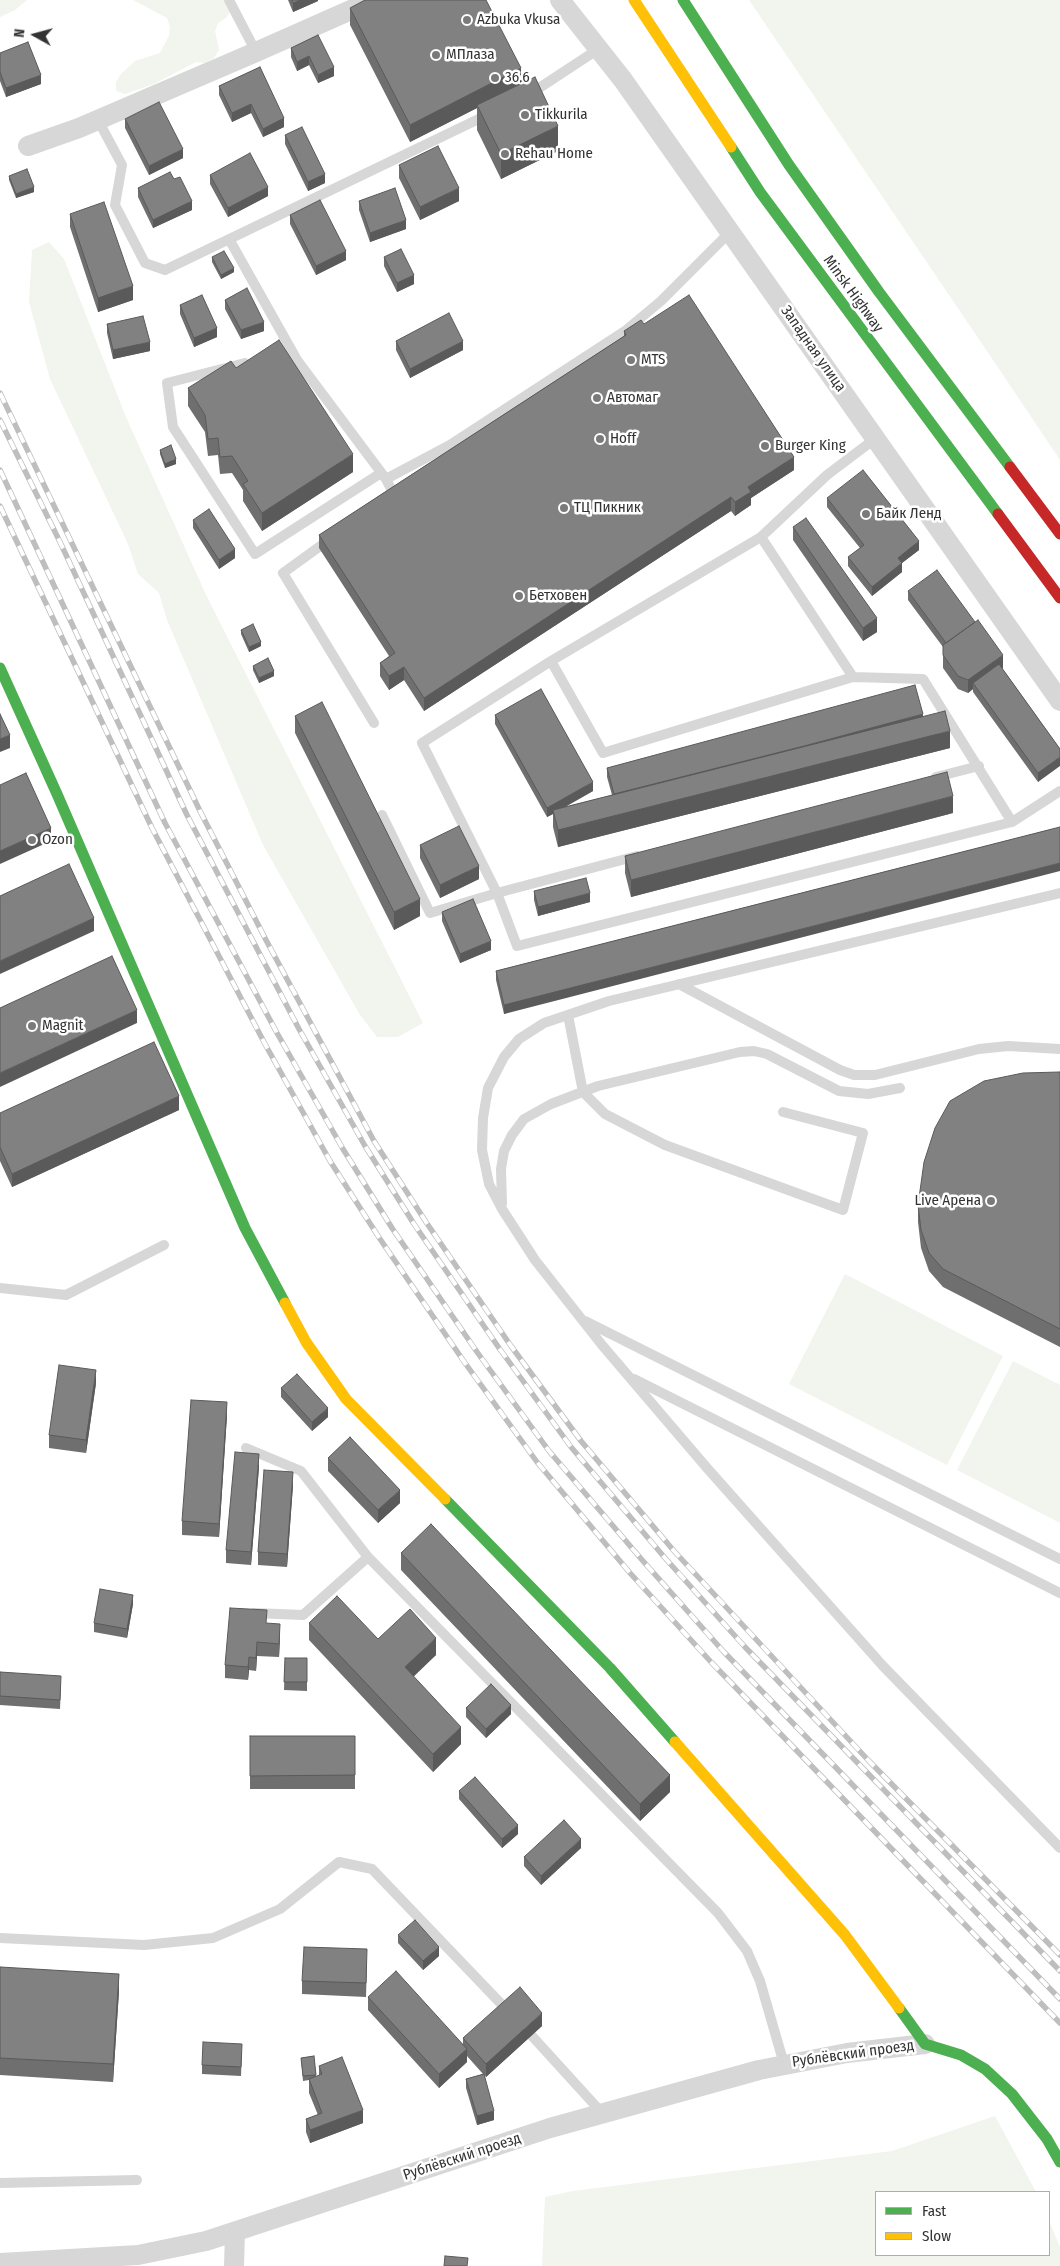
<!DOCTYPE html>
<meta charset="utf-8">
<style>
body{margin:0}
#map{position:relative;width:1060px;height:2266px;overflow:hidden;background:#fff;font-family:"Fira Sans Condensed",sans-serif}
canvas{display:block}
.legend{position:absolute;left:875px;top:2191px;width:175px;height:65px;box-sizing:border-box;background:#fff;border:1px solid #adadad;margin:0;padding:6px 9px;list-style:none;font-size:15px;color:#333}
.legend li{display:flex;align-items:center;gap:10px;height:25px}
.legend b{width:25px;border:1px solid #adadad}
.north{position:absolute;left:10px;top:10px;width:50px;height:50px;-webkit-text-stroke:4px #fff;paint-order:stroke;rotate:277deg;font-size:14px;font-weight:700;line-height:20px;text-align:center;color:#333}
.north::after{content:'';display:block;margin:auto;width:18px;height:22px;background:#333;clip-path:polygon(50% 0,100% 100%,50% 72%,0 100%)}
</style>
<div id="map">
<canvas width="1060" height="2266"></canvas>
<ul class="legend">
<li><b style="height:6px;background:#4caf50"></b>Fast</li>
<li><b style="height:6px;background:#ffc107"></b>Slow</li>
</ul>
<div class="north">N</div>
</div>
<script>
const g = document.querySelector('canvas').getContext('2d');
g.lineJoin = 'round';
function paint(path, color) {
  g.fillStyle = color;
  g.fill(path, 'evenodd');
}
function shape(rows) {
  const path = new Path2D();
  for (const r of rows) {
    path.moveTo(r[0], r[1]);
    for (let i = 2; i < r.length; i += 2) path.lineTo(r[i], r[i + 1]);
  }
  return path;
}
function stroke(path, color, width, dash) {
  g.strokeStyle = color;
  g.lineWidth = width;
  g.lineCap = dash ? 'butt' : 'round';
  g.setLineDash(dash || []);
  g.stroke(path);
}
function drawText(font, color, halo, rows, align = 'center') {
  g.font = font + ' "Fira Sans Condensed",sans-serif';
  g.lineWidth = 5;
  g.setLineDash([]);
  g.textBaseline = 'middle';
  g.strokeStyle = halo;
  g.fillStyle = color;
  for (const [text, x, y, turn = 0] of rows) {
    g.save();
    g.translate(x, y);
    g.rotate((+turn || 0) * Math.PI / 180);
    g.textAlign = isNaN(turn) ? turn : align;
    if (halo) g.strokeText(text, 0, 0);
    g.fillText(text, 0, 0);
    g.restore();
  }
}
paint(shape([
 [0,0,27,0,15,10,0,17],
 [133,0,227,0,231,10,226,18,218,23,215,31,219,50,214,58,205,63,196,62,154,84,125,94,116,91,116,82,121,74,135,61,160,53,169,36,170,27,167,18],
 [749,0,1060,0,1060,460,991,357],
 [49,242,64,259,126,417,207,597,423,1023,398,1037,377,1037,360,1015,263,845,167,620,159,593,138,574,128,544,50,379,29,302,32,250],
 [845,1274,1003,1356,947,1465,789,1384],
 [1013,1361,1060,1385,1060,1523,957,1470],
 [995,2116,1036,2192,876,2192,876,2255,1049,2255,1049,2221,1060,2247,1060,2266,542,2266,545,2197,573,2191,892,2151]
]), '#f1f5ed');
stroke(shape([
 [229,0,256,52],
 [530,94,600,48],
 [98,120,122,165,115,205,145,263,165,270,487,115],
 [229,239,297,360,386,479,393,493,386,498],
 [245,363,167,383,173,427,255,554,381,473],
 [876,438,827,475,761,537,551,661,422,743,497,893,517,946,1012,822,1060,791],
 [386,479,450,445,625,331,661,301,730,232],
 [330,539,283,573,374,723],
 [551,661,603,753,853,677,761,537],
 [853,677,923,679,1012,822],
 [936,777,979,766],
 [382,815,430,913,497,893,637,856],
 [1060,893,609,1001,544,1023,519,1039,504,1057,488,1088,483,1118,482,1150,489,1184,502,1209,535,1260,602,1345,707,1468,883,1666,1060,1848],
 [679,984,840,1070,854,1075,875,1075,979,1049,1008,1046,1060,1049],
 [568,1015,583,1092,605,1114,665,1145,843,1210,863,1133,783,1112],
 [502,1204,501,1169,504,1151,512,1135,524,1119,551,1104,598,1086,740,1052,754,1051,767,1054,839,1091,868,1094,900,1088],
 [0,1288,66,1295,164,1245],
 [585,1321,1060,1559],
 [634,1379,1060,1593],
 [246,1448,301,1471,368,1557,718,1913,747,1951,760,1981,784,2064],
 [254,1613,303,1615,368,1557],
 [0,1938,144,1945,213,1938,280,1909,339,1862,372,1869,508,2011],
 [532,2036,603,2114],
 [0,2183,137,2180]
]), '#d7d7d7', 10);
stroke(shape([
 [560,0,623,80,1060,701],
 [28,146,79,128,256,52,353,9,369,0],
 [0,2263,138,2255,206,2241,550,2128,759,2070,847,2053,925,2044],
 [234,2266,235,2232]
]), '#d7d7d7', 20);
stroke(shape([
 [683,0,789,165,879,292,1010,467],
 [731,147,760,192,998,514],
 [0,668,57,794,245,1228,285,1303],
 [445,1499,610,1668,675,1742],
 [899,2008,925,2044,961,2055,985,2069,1012,2094,1047,2139,1060,2162]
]), '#4caf50', 11);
stroke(shape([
 [634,0,731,147],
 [285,1303,306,1342,346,1399,445,1499],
 [675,1742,845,1935,899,2008]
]), '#ffc107', 11);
stroke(shape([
 [1010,467,1060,534],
 [998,514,1060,598]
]), '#c62828', 11);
const rail = shape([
 [0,393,200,811,266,940,374,1141,426,1222,511,1346,581,1441,674,1551,868,1760,1060,1955],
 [0,420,60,542,187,815,299,1029,365,1146,414,1224,499,1348,571,1447,665,1558,745,1647,1060,1971],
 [0,470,165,823,277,1033,343,1149,392,1228,477,1352,549,1451,643,1561,723,1651,1060,1999],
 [0,506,152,828,265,1044,330,1161,380,1239,465,1363,537,1462,630,1573,711,1662,1060,2023]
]);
stroke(rail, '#bebebe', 5.5);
stroke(rail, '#fff', 4, [11]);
paint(shape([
 [288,0,318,0,318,1,293,12],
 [350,8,521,84,558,151,501,179,477,130,477,108,410,142,350,25],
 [318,35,334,76,318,83,309,65,297,71,291,57,291,48],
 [0,53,41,84,6,97,0,81],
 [260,67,284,127,263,137,251,113,232,122,219,95,219,86],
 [125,119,183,158,149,175,125,128],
 [285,135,325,183,308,191,285,144],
 [399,165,459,201,420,220,399,178],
 [210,175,268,196,228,217,210,184],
 [9,176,34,192,16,198,9,180],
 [174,179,192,210,153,228,138,197,138,188],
 [359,201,406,229,370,242,359,210],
 [70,214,133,300,98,312,70,227],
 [290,215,346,260,316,275,290,224],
 [212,257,234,272,221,279,212,262],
 [384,257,414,284,397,292,384,266],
 [225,300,264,331,241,339,225,309],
 [180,305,217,337,194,347,180,314],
 [107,324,150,351,113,359,107,333],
 [644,324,794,470,751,498,751,505,743,510,735,516,731,511,424,711,404,680,389,690,380,676,380,663,389,656,319,548,319,535,624,336,624,331],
 [396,341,463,350,410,378,396,350],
 [236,368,353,472,262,531,243,501,243,490,232,473,220,474,218,455,208,456,205,432,188,406,188,388],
 [160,450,176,464,165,468,160,454],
 [827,498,919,550,902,563,902,572,872,596,848,566,848,557,860,548,827,507],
 [193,520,235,558,219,569,193,528],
 [793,527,877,632,863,641,793,540],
 [908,591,1003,668,1002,668,1060,749,1038,782,973,692,973,689,968,693,958,689,943,668,943,647,908,600],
 [241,630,261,646,249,652,241,634],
 [253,666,274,676,259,683,253,670],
 [495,715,593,791,565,807,612,795,607,777,607,768,923,716,950,748,558,847,553,827,553,814,547,817,495,724],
 [295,716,420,916,394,930,295,733],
 [953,813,631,897,625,873,625,856],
 [1060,827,504,1014,496,980,496,971],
 [420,845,479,879,440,898,420,858],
 [534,891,590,902,538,916,534,900],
 [442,912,491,950,460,963,442,921],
 [1060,1072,1060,1347,943,1287,929,1271,921,1248,918,1222,918,1205],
 [179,1110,12,1187,0,1161,0,1113],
 [96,1383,86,1453,49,1448,49,1435],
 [281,1388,328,1417,312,1431,281,1397],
 [227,1415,219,1537,182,1535,182,1521],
 [328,1458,400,1503,378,1523,328,1471],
 [259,1467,251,1565,226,1563,226,1550],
 [293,1485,287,1567,258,1565,258,1552],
 [401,1553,670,1792,640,1821,401,1570],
 [133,1604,127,1638,94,1632,94,1623],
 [267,1623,280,1637,279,1657,257,1656,256,1671,249,1670,248,1680,225,1678,225,1665],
 [309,1623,378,1639,436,1655,413,1676,461,1744,433,1772,309,1640],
 [285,1658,307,1658,307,1691,284,1690],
 [0,1672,61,1685,60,1709,0,1705],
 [466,1708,511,1714,486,1738,466,1717],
 [250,1736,355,1736,355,1789,250,1789],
 [459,1791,518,1834,502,1848,459,1799],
 [581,1848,541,1885,524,1866,524,1857],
 [398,1935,439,1956,423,1970,398,1943],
 [367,1963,366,1997,302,1994,302,1981],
 [0,1967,119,1991,113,2082,0,2075],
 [368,1997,463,2044,463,2038,542,2026,486,2077,484,2074,494,2120,477,2125,466,2088,466,2079,483,2074,467,2056,467,2062,439,2088,368,2010],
 [242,2052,241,2076,202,2074,202,2065],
 [314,2056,316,2077,319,2076,319,2066,363,2123,310,2143,306,2132,306,2119,318,2115,309,2093,309,2080,303,2081,301,2058]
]), '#6f6f6f');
paint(shape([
 [301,0,318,0,318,1,293,12,293,3],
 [309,56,309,65,297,71,297,62],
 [334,67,334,76,318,83,318,75],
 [521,68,521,85,477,105,477,108,410,142,410,125],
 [41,75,41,84,6,97,6,88],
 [251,104,251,113,232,122,232,113],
 [284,118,284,127,263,137,263,129],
 [558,126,558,151,501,179,501,154],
 [183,149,183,158,149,175,149,166],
 [325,174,325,183,308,191,308,182],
 [34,187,34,192,16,198,16,194],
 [268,187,268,196,228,217,228,208],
 [459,188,459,201,420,220,420,207],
 [192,201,192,210,153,228,153,220],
 [406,220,406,229,370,242,370,233],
 [346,251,346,260,316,275,316,266],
 [234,268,234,272,221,279,221,275],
 [414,275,414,284,397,292,397,283],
 [133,286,133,300,98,312,98,298],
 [264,322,264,331,241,339,241,330],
 [217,328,217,337,194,347,194,338],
 [463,341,463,350,410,378,410,369],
 [150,342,150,351,113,359,113,350],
 [353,454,353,472,262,531,262,513],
 [794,457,794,470,751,498,751,505,735,516,735,502,748,487],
 [176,459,176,464,165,468,165,464],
 [731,497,731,511,424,711,424,698],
 [919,541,919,550,898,566,898,558],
 [235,549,235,558,219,569,219,560],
 [902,563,902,572,872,596,872,587],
 [877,618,877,632,863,641,863,628],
 [261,642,261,646,249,652,249,647],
 [1003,655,1003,668,976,687,973,683,973,689,968,693,968,680],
 [404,667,404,680,389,690,389,676],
 [274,671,274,676,259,683,259,678],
 [923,714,923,723,615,798],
 [950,731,950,748,558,847,558,830],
 [10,735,10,748,0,752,0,739],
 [1060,757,1060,766,1038,782,1038,773],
 [593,782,593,791,554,813,553,810,553,814,547,817,547,808],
 [953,796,953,813,631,897,631,880],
 [51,828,51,841,0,864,0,851],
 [1060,863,1060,871,504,1014,504,1005],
 [479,866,479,879,440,898,440,885],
 [590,893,590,902,538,916,538,907],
 [420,899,420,916,394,930,394,912],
 [94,918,94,931,0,974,0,961],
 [491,941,491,950,460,963,460,954],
 [137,1010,137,1023,0,1087,0,1073],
 [179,1096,179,1110,12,1187,12,1174],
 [96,1370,96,1383,86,1453,86,1440],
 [227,1402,227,1415,219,1537,219,1524],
 [328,1408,328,1417,312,1431,312,1422],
 [259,1454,259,1467,251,1565,251,1552],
 [293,1472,293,1485,287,1567,287,1554],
 [400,1490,400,1503,378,1523,378,1510],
 [133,1595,133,1604,127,1638,127,1629],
 [280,1624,280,1637,279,1657,279,1644],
 [436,1638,436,1655,405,1685,405,1667],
 [257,1642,257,1656,256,1671,256,1658],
 [249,1657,249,1670,248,1680,248,1667],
 [511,1705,511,1714,486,1738,486,1729],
 [461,1727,461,1744,433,1772,433,1754],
 [670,1775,670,1792,640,1821,640,1804],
 [518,1825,518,1834,502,1848,502,1839],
 [581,1839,581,1848,541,1885,541,1876],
 [439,1947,439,1956,423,1970,423,1961],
 [119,1974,119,1991,113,2082,113,2064],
 [542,2013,542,2026,486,2077,486,2064],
 [467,2049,467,2062,439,2088,439,2074],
 [363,2110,363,2123,310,2143,310,2130],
 [494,2111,494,2120,477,2125,477,2116]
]), '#5a5a5a');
const building = shape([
 [292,0,301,0,293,3,292,0],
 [365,0,486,0,521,68,410,125,350,8,365,0],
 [318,35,334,67,318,75,309,56,297,62,291,48,318,35],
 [28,42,41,75,6,88,0,72,0,53,28,42],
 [260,67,284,118,263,129,251,104,232,113,219,86,260,67],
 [535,77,558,126,501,154,477,105,535,77],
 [159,102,183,149,149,166,125,119,159,102],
 [302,127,325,174,308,182,285,135,302,127],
 [438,146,459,188,420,207,399,165,438,146],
 [250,153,268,187,228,208,210,175,250,153],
 [27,169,34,187,16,194,9,176,27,169],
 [170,172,174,179,180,177,192,201,153,220,138,188,170,172],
 [395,188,406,220,370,233,359,201,395,188],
 [320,200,346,251,316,266,290,215,320,200],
 [104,202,133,286,98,298,70,214,104,202],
 [401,249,414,275,397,283,384,257,401,249],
 [224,251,234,268,221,275,212,257,224,251],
 [247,288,264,322,241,330,225,300,247,288],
 [202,295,217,328,194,338,180,305,202,295],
 [689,295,794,457,748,487,751,492,735,502,731,497,424,698,404,667,389,676,380,663,395,653,319,535,626,335,624,331,641,320,644,324,689,295],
 [449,313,463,341,410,369,396,341,449,313],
 [143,316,150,342,113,350,107,324,143,316],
 [279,340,353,454,262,513,243,484,248,481,232,456,220,457,218,438,208,439,205,415,188,388,231,361,236,368,279,340],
 [171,445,176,459,165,464,160,450,171,445],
 [863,470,919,541,898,558,902,563,872,587,848,557,864,545,827,498,863,470],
 [209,509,235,549,219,560,193,520,209,509],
 [806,518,877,618,863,628,793,527,806,518],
 [937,570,975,622,946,643,908,591,937,570],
 [978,620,1003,655,968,680,958,676,943,655,943,645,978,620],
 [253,624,261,642,249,647,241,630,253,624],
 [268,658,274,671,259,678,253,666,268,658],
 [999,664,1060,749,1060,757,1038,773,973,683,999,664],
 [915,685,923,714,808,745,614,794,607,768,915,685],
 [541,689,593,782,547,808,495,715,541,689],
 [322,702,420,899,394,912,295,716,322,702],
 [945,711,950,731,558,830,553,810,945,711],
 [0,714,10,735,0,739,0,714],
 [947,772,953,796,631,880,625,856,947,772],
 [26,773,51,828,0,851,0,785,26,773],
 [459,826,479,866,440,885,420,845,459,826],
 [1060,827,1060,863,504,1005,496,971,1060,827],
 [69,864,94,918,0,961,0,896,69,864],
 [586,878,590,893,538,907,534,891,586,878],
 [473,899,491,941,460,954,442,912,473,899],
 [112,956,137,1010,0,1073,0,1008,112,956],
 [154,1042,179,1096,12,1174,0,1147,0,1113,154,1042],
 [1060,1072,1060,1329,943,1269,929,1253,921,1230,918,1205,924,1162,935,1128,950,1101,984,1081,1023,1073,1060,1072],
 [59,1365,96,1370,86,1440,49,1435,59,1365],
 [297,1374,328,1408,312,1422,281,1388,297,1374],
 [191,1400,227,1402,219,1524,182,1521,191,1400],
 [350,1437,400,1490,378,1510,328,1458,350,1437],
 [235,1452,259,1454,251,1552,226,1550,235,1452],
 [264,1470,293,1472,287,1554,258,1552,264,1470],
 [431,1524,670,1775,640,1804,401,1553,431,1524],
 [100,1589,133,1595,127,1629,94,1623,100,1589],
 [337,1596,378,1639,410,1609,436,1638,405,1667,461,1727,433,1754,309,1623,337,1596],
 [230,1608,267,1610,266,1623,280,1624,279,1644,257,1642,256,1658,249,1657,248,1667,225,1665,230,1608],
 [285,1658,307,1658,307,1682,284,1682,285,1658],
 [0,1672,61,1676,60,1700,0,1696,0,1672],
 [491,1684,511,1705,486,1729,466,1708,491,1684],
 [250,1736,355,1736,355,1775,250,1776,250,1736],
 [475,1777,518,1825,502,1839,459,1791,475,1777],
 [564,1820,581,1839,541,1876,524,1857,564,1820],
 [415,1920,439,1947,423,1961,398,1935,415,1920],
 [304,1947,367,1949,366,1983,302,1981,304,1947],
 [0,1967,119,1974,113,2064,0,2058,0,1967],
 [396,1971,467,2049,439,2074,368,1997,396,1971],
 [520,1987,542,2013,486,2064,463,2038,520,1987],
 [203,2042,242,2044,241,2067,202,2065,203,2042],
 [314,2056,316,2075,303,2076,301,2058,314,2056],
 [342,2057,363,2110,310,2130,306,2119,322,2113,309,2079,322,2074,319,2066,342,2057],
 [484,2074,494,2111,477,2116,466,2079,484,2074],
 [445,2256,468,2258,467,2266,444,2266,445,2256]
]);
paint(building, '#818181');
stroke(building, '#5a5a5a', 1);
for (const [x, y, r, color] of [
 [467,20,5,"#7a7a7a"],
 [436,55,5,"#7a7a7a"],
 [495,78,5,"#7a7a7a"],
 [525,115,5,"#7a7a7a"],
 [505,154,5,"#7a7a7a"],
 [631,360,5,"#7a7a7a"],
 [597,398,5,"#7a7a7a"],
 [600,439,5,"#7a7a7a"],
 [765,446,5,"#7a7a7a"],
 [564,508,5,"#7a7a7a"],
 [866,514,5,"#7a7a7a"],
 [519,596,5,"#7a7a7a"],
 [32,840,5,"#7a7a7a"],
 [32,1026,5,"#7a7a7a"],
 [991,1201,5,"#7a7a7a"]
]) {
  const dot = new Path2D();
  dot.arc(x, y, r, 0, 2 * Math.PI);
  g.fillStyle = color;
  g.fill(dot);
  stroke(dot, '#fff', 2);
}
drawText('15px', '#333', '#fff', [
 ["Azbuka Vkusa",477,20],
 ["МПлаза",446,55],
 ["36.6",505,78],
 ["Tikkurila",535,115],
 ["Rehau Home",515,154],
 ["MTS",641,360],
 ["Автомаг",607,398],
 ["Hoff",610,439],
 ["Burger King",775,446],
 ["ТЦ Пикник",574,508],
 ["Байк Ленд",876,514],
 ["Бетховен",529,596],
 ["Ozon",42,840],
 ["Magnit",42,1026],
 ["Live Арена",981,1201,"right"]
], 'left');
drawText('15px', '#333', '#fff', [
 ["Minsk Highway",853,294,54],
 ["Западная улица",813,349,55],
 ["Рублёвский проезд",853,2054,-8],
 ["Рублёвский проезд",462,2157,-18]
]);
</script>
